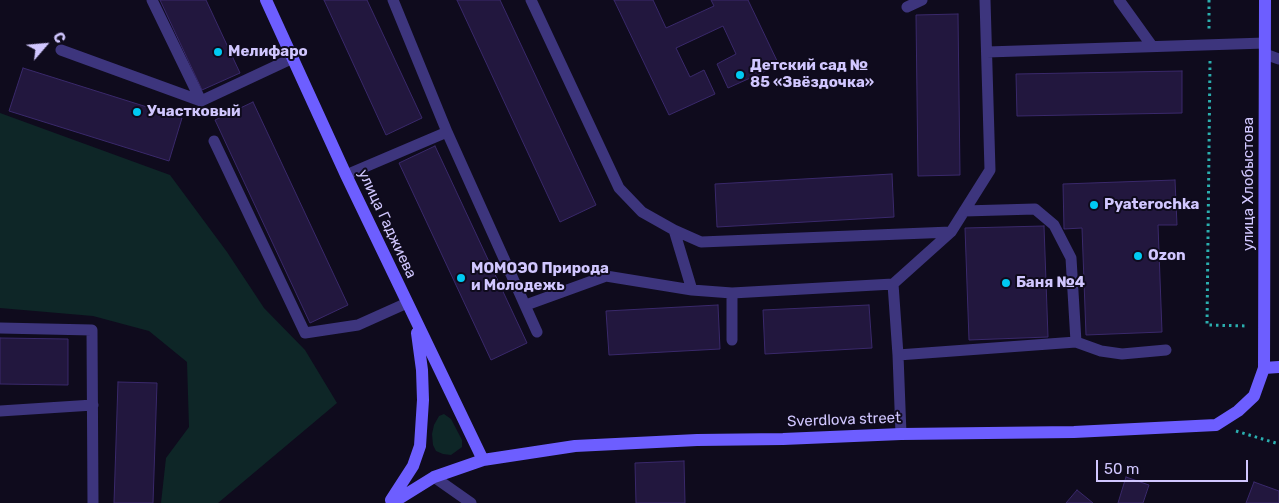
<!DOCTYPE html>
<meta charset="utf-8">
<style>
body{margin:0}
#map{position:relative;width:1279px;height:503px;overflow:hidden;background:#0f0b1d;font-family:Rubik,sans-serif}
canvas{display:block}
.north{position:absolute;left:20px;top:20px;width:50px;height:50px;-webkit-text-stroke:4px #0f0b1d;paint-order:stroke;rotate:63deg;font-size:14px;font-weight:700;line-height:20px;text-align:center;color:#d1c7ff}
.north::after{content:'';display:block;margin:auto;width:18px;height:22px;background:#d1c7ff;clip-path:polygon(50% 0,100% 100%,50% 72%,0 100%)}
.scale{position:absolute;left:1096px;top:460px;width:152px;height:22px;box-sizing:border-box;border:2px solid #d1c7ff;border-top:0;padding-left:6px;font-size:15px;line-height:18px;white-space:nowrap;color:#d1c7ff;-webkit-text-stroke:4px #0f0b1d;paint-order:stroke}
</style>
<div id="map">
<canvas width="1279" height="503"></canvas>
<div class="north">С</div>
<div class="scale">50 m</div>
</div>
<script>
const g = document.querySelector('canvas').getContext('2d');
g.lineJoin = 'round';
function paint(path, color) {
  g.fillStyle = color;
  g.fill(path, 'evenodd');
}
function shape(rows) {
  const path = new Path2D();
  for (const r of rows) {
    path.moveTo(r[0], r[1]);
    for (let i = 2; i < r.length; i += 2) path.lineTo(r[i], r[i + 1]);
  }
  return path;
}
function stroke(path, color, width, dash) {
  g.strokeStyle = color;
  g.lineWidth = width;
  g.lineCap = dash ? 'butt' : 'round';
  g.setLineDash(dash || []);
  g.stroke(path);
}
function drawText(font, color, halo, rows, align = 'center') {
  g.font = font + ' Rubik,sans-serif';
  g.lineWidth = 4;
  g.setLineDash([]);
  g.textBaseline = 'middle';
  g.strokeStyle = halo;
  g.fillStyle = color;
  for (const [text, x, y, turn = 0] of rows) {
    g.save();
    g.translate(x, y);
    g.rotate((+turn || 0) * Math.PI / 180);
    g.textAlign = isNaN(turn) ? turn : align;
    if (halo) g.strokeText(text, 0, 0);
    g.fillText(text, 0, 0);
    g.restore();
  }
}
paint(shape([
 [0,113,170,175,227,252,264,308,305,350,337,403,218,503,161,503,166,458,189,427,187,362,149,331,93,316,0,308],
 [444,414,451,419,462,440,462,447,451,455,443,454,436,451,433,445,432,434,434,425,439,416]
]), '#0e2627');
const building = shape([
 [160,0,206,0,240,73,202,90,160,0],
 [324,0,367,0,422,118,386,135,324,0],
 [457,0,500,0,596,205,560,222,457,0],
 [614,0,653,0,666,28,714,6,711,0,748,0,779,65,728,88,717,64,736,54,723,26,676,48,690,77,704,70,715,94,669,115,614,0],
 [958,14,960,175,918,176,916,15,958,14],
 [23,68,182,118,169,161,9,111,23,68],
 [1182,71,1182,113,1017,116,1016,74,1182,71],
 [253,102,348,305,310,323,215,120,253,102],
 [435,146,527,343,491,360,399,163,435,146],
 [892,174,894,217,717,227,715,184,892,174],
 [1175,180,1177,225,1158,225,1162,332,1086,335,1082,228,1064,229,1063,184,1175,180],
 [1044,226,1048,337,969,340,965,228,1044,226],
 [718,305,720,349,609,355,606,311,718,305],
 [869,305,872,348,765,354,763,310,869,305],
 [0,338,68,339,68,385,0,384,0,338],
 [118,382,157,383,153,503,114,503,118,382],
 [684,461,685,503,636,503,635,463,684,461],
 [1126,477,1149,485,1143,503,1118,503,1126,477],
 [1254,482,1279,491,1279,503,1246,503,1254,482],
 [1077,490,1093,503,1066,503,1077,490]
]);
paint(building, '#22173e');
stroke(building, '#3a296b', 1);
stroke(shape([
 [1209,0,1209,29],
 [1210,61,1207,325,1248,326],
 [1236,431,1279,444]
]), '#2bafaf', 3, [2.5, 4]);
stroke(shape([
 [152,0,201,101],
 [393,0,447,132,537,332],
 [531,0,619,188,642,212,674,230,701,242,951,232],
 [1119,0,1152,46],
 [907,7,922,0],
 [61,50,201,101,293,58],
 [987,52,1265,43],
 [1265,54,1279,59],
 [214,141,305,333,358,325,407,303],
 [346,175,447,132],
 [964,211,1035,209,1054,225,1071,258,1076,342,1101,351,1122,354,1166,350],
 [674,230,692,290],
 [732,293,732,340],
 [526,305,606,276,692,290,732,293,893,284],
 [0,328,92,330,93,503],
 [898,355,1076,342],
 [0,411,93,405],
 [901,434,898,355,893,284,951,232,990,170,985,0],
 [434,477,471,503]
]), '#3d357d', 11);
stroke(shape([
 [266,0,346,175,483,460],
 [1264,368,1279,367],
 [391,500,413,466,420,446,423,400,422,370,417,333],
 [392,503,434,477,483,460,575,446,697,440,783,439,901,434,1074,432,1216,425,1238,411,1254,396,1264,368,1265,0]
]), '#6d5eff', 12);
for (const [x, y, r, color] of [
 [218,52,5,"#00caf2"],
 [740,75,5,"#00caf2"],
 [137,112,5,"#00caf2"],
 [1094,205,5,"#00caf2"],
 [1138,256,5,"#00caf2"],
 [461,278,5,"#00caf2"],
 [1006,283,5,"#00caf2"]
]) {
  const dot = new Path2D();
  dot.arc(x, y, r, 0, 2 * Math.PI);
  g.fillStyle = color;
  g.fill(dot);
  stroke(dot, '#0f0b1d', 2);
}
drawText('bold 15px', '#d1c7ff', '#0f0b1d', [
 ["Мелифаро",228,52],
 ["Детский сад №",750,66],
 ["85 «Звёздочка»",750,83],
 ["Участковый",147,112],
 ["Pyaterochka",1104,205],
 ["Ozon",1148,256],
 ["МОМОЭО Природа",471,269],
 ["и Молодежь",471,286],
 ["Баня №4",1016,283]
], 'left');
drawText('15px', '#d1c7ff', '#0f0b1d', [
 ["улица Хлобыстова",1249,184,-90],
 ["улица Гаджиева",387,224,65],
 ["Sverdlova street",844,420,-2]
]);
</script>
